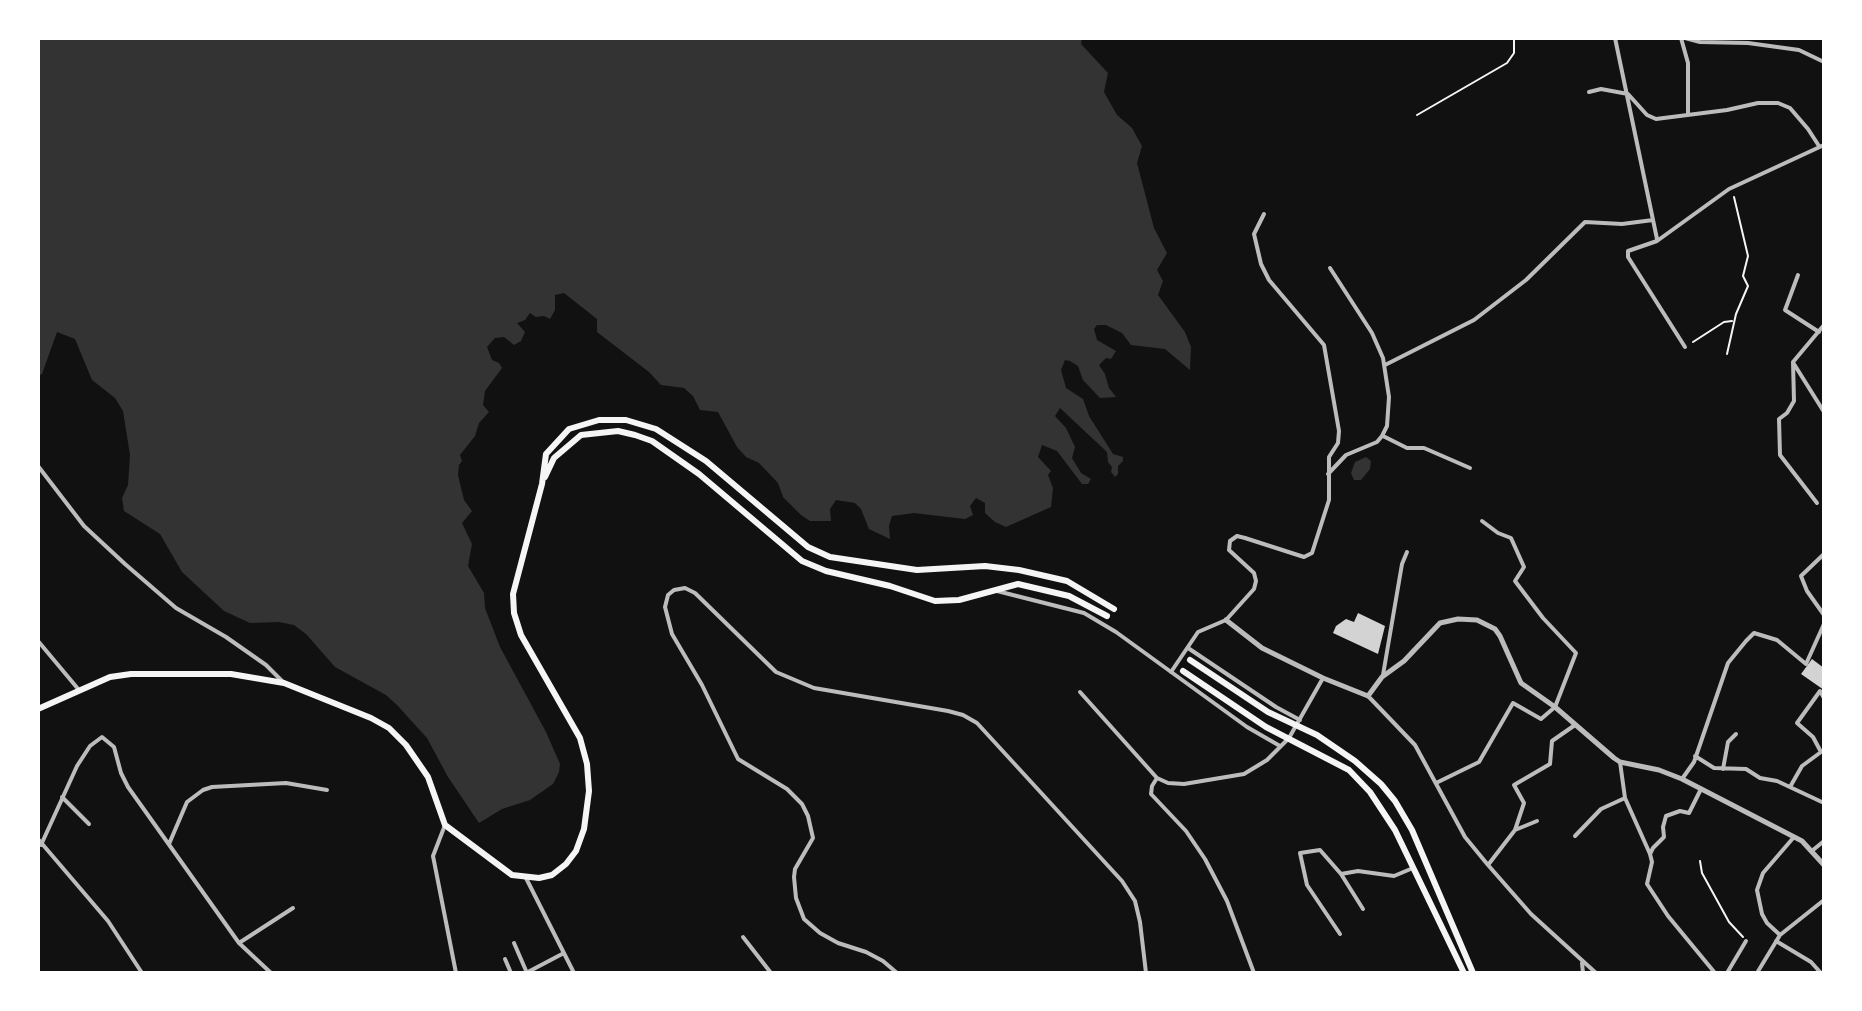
<!DOCTYPE html>
<style>
body{margin:0}
#map{position:relative;width:1862px;height:1011px;overflow:hidden;background:#111;font-family:Quicksand,sans-serif}
canvas{display:block}
.frame{position:absolute;inset:0;border:40px solid #fff;pointer-events:none}
</style>
<div id="map">
<canvas width="1862" height="1011"></canvas>
<div class="frame"></div>
</div>
<script>
const g = document.querySelector('canvas').getContext('2d');
g.lineJoin = 'round';
function paint(path, color) {
  g.fillStyle = color;
  g.fill(path, 'evenodd');
}
function shape(rows) {
  const path = new Path2D();
  for (const r of rows) {
    path.moveTo(r[0], r[1]);
    for (let i = 2; i < r.length; i += 2) path.lineTo(r[i], r[i + 1]);
  }
  return path;
}
function stroke(path, color, width, dash) {
  g.strokeStyle = color;
  g.lineWidth = width;
  g.lineCap = dash ? 'butt' : 'round';
  g.setLineDash(dash || []);
  g.stroke(path);
}
paint(shape([
 [38,38,1082,38,1081,44,1108,73,1104,92,1117,115,1132,128,1142,146,1137,163,1154,228,1167,253,1157,270,1163,281,1158,295,1185,332,1191,347,1190,370,1165,349,1131,345,1122,333,1106,325,1097,325,1094,329,1097,340,1116,351,1111,359,1106,358,1099,365,1105,374,1109,388,1116,397,1100,398,1083,380,1078,366,1070,361,1065,360,1061,370,1066,388,1083,399,1089,416,1113,454,1123,457,1123,461,1118,466,1118,474,1115,477,1111,472,1112,467,1108,462,1107,452,1060,408,1055,416,1066,428,1075,447,1072,458,1081,473,1091,479,1088,484,1082,484,1057,451,1042,445,1038,457,1051,471,1048,475,1053,488,1051,507,1006,527,995,522,985,513,985,503,976,498,970,506,973,515,965,519,914,513,892,516,889,526,890,539,869,529,861,509,855,503,836,500,830,509,831,521,810,521,801,515,783,497,778,483,759,463,746,457,737,447,718,412,700,410,693,396,684,388,661,385,649,372,597,332,597,319,564,293,555,295,555,310,550,319,544,316,536,317,530,313,525,320,517,323,525,332,521,341,514,345,504,337,495,338,487,347,492,360,499,363,502,368,485,391,483,405,489,412,479,423,475,436,460,455,462,461,459,465,458,475,464,500,472,511,462,523,472,544,468,566,484,593,485,608,500,647,546,732,560,764,559,772,553,784,530,800,502,809,479,823,448,777,427,738,397,705,386,695,335,667,306,634,294,625,279,622,250,623,224,611,182,572,160,534,124,511,122,498,128,485,130,455,123,411,115,398,92,380,75,339,57,332,42,374,38,376],
 [1366,457,1371,461,1370,469,1361,480,1354,480,1351,473,1355,462]
]), '#333');
paint(shape([
 [1358,613,1385,626,1378,654,1333,633,1336,626,1346,619,1354,622],
 [1812,659,1824,668,1824,690,1801,674]
]), '#d3d3d3');
stroke(shape([
 [1417,115,1507,63,1514,53,1514,38],
 [1693,342,1724,322,1732,321],
 [1727,354,1736,314,1748,286,1743,276,1748,256,1734,197],
 [1700,861,1702,873,1729,922,1743,937]
]), '#f5f5f5', 2);
stroke(shape([
 [1615,38,1657,239],
 [1681,38,1688,63,1688,114],
 [1685,38,1700,42,1748,43,1799,50,1824,62],
 [1589,92,1601,89,1628,94,1647,115,1656,119,1727,110,1758,103,1778,103,1790,108,1808,129,1819,146],
 [1798,275,1785,310,1819,332],
 [1685,347,1628,257,1628,251,1657,241,1729,189,1824,145],
 [1793,362,1794,401,1787,413,1779,419,1780,455,1817,503],
 [1793,362,1824,325],
 [1794,364,1824,412],
 [1385,365,1474,320,1526,280,1585,222,1622,224,1653,220],
 [1383,436,1407,448,1424,448,1470,468],
 [38,466,84,526,125,564,176,608,226,637,266,665,283,682],
 [1328,474,1346,455,1377,442,1382,436,1387,426,1389,397,1383,358,1372,333,1330,268],
 [1824,554,1801,576,1807,591,1824,615],
 [997,591,1084,613,1116,632,1247,727,1280,746],
 [38,641,79,690],
 [1188,648,1276,707,1300,720],
 [1171,672,1198,632,1226,620,1254,589,1256,581,1254,573,1229,550,1230,541,1237,536,1245,538,1304,557,1312,553,1329,500,1329,457,1338,443,1339,431,1324,345,1269,280,1261,264,1254,234,1264,214],
 [1383,675,1402,564,1407,552],
 [1080,692,1157,778,1168,783,1184,784,1244,774,1267,760,1289,738,1323,678],
 [1368,696,1415,745,1465,837,1488,865,1531,914,1596,973],
 [1824,698,1820,691,1797,723,1813,737,1821,752,1824,750],
 [1695,756,1714,768,1746,769,1760,778,1777,781,1824,803],
 [1620,762,1625,798,1650,854,1652,862,1647,884,1668,916,1715,973],
 [1723,769,1728,742,1736,734],
 [1157,778,1152,786,1151,794,1186,831,1205,859,1227,901,1254,973],
 [1682,779,1694,762,1728,663,1746,641,1754,633,1777,640,1806,664,1824,624],
 [1436,783,1479,762,1513,703,1541,719,1555,707,1576,653,1543,618,1515,581,1524,567,1511,538,1498,533,1482,521],
 [1790,787,1802,766,1821,752],
 [62,797,89,824],
 [445,825,433,856,456,973],
 [1515,830,1524,803,1514,785,1550,764,1552,741,1575,725],
 [1575,836,1601,809,1625,798],
 [38,839,108,921,142,973],
 [169,844,187,802,203,790,212,787,286,783,327,790],
 [41,845,77,766,90,746,102,737,114,747,121,773,128,787,239,943,271,973],
 [1813,850,1824,841],
 [1650,854,1653,848,1664,837,1663,827,1666,816,1680,811,1689,813,1701,789],
 [1488,865,1515,830,1537,821],
 [526,878,574,973],
 [1363,909,1341,874,1358,871,1394,876,1413,868],
 [1340,934,1307,885,1300,853,1320,850,1341,874],
 [1780,935,1767,923,1762,914,1757,890,1763,873,1794,837],
 [743,937,771,973],
 [1776,941,1811,962,1820,972],
 [239,943,293,908],
 [514,943,527,973],
 [505,959,511,973],
 [1582,963,1583,973],
 [526,973,564,953],
 [897,973,883,961,866,952,838,943,820,933,804,919,796,898,794,877,795,869,813,838,808,816,802,804,787,789,738,759,702,685,672,634,665,607,668,595,674,590,685,588,695,593,776,672,814,688,948,711,963,715,977,723,1122,881,1135,901,1140,922,1146,973],
 [1727,973,1746,941],
 [1757,973,1780,935,1824,900]
]), '#bcbcbc', 4);
stroke(shape([
 [1226,620,1262,648,1323,678,1368,696,1382,677,1404,661,1440,623,1458,619,1477,620,1495,629,1500,636,1521,683,1555,707,1614,758,1620,762,1659,770,1682,779,1802,841,1824,865]
]), '#bcbcbc', 5);
stroke(shape([
 [545,477,554,458,581,435,618,431,635,435,652,441,699,474,802,561,826,571,890,586,935,601,959,600,1018,584,1069,596,1107,616],
 [1190,660,1268,712,1317,735,1355,761,1381,784,1395,801,1412,830,1473,973],
 [1183,671,1266,727,1349,770,1370,792,1395,830,1464,973],
 [38,709,110,677,131,674,231,674,284,683,371,718,389,728,406,745,428,777,445,825,512,875,539,878,552,875,566,864,576,851,584,829,589,791,587,764,580,738,521,635,514,613,513,594,542,484,546,454,569,429,599,420,626,420,656,429,706,461,808,547,830,557,917,570,985,566,1019,570,1067,581,1114,609]
]), '#f5f5f5', 6);
</script>
